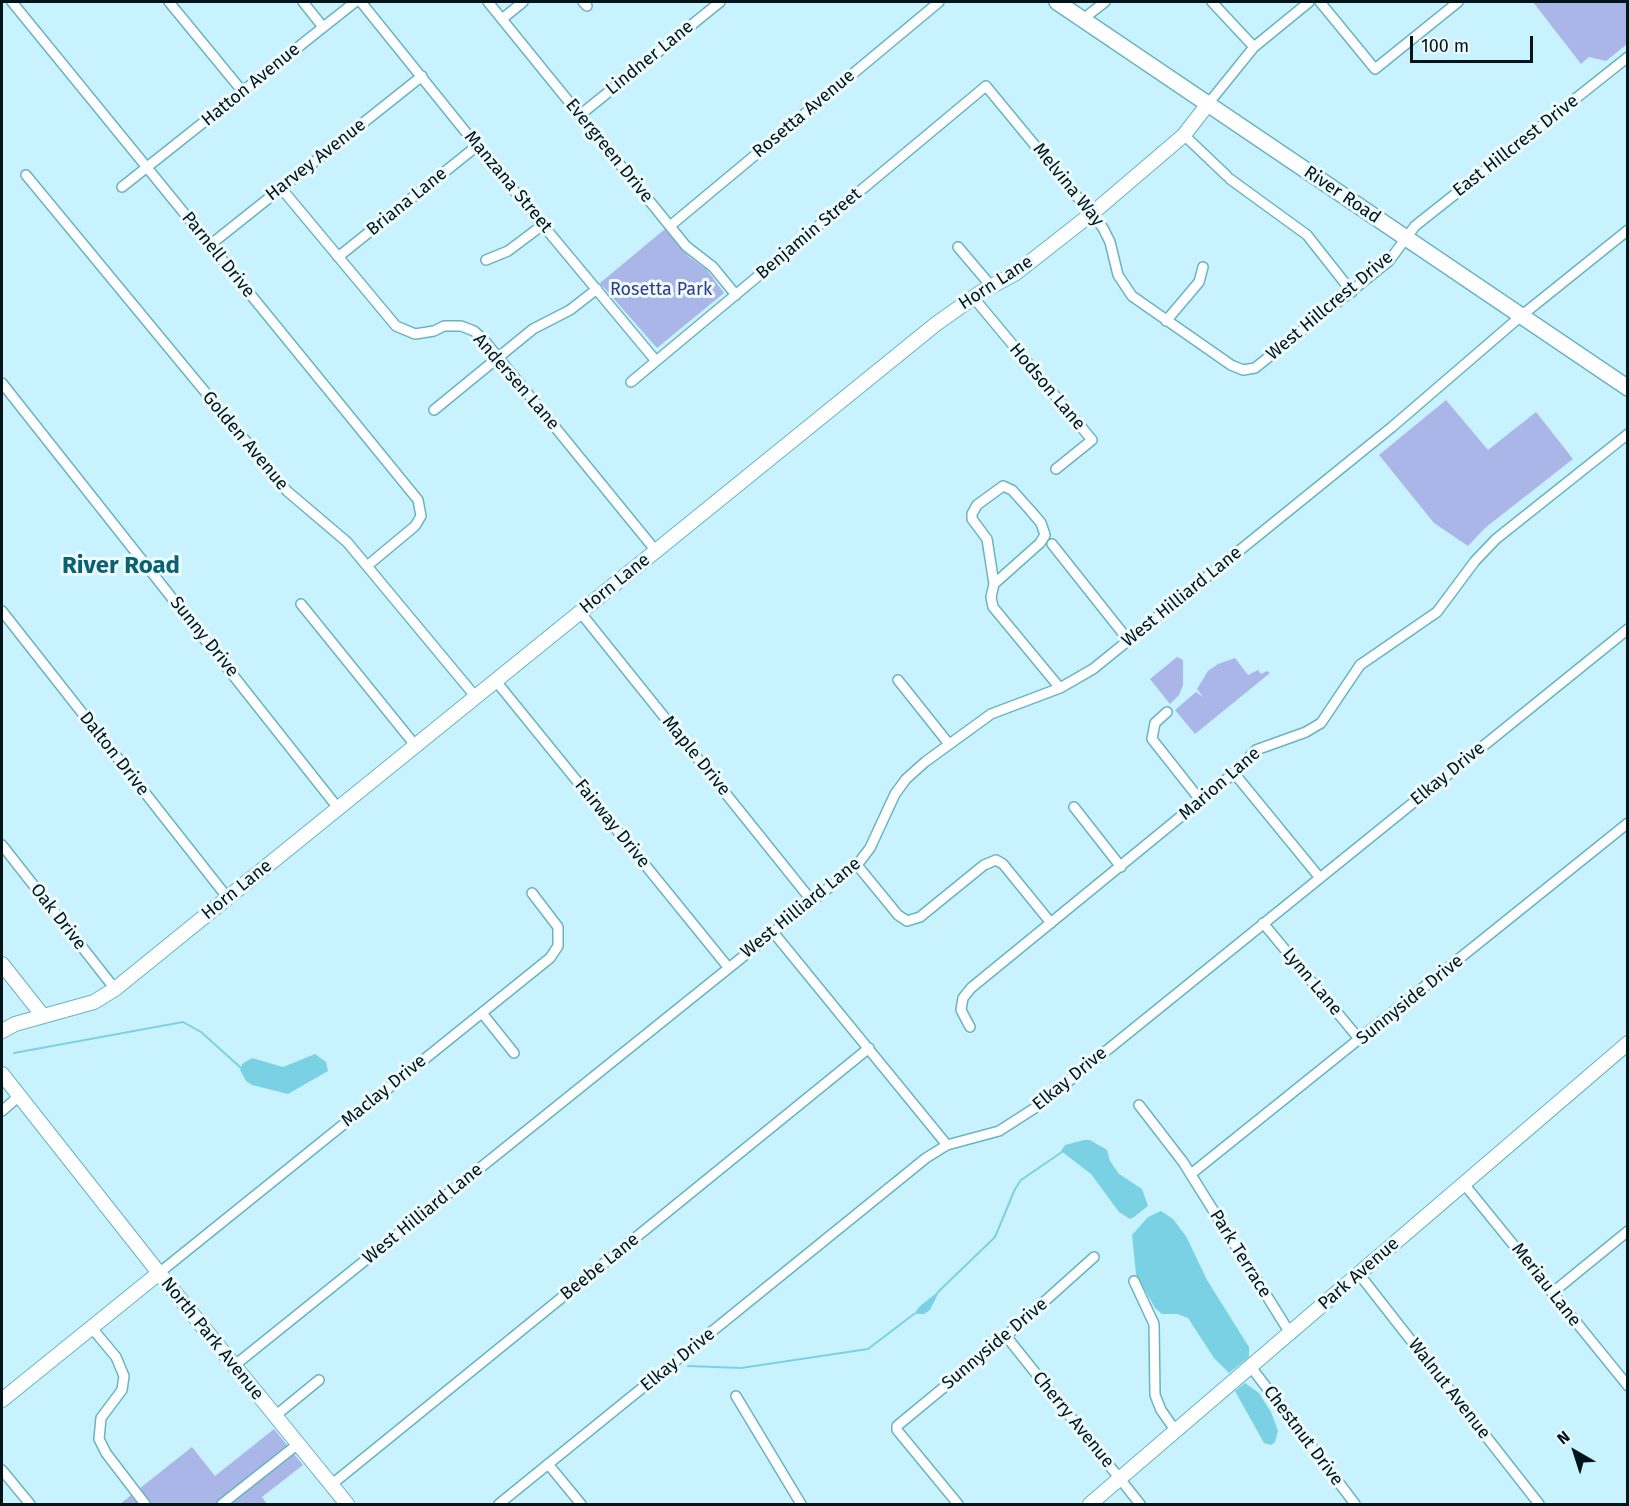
<!DOCTYPE html>
<style>
body{margin:0}
#map{position:relative;width:1629px;height:1506px;overflow:hidden;background:#c8f3fe;font-family:"Fira Sans",sans-serif}
canvas{display:block}
.frame{position:absolute;inset:0;border:3px solid #001519;pointer-events:none}
.north{position:absolute;left:1545px;top:1422px;width:60px;height:60px;-webkit-text-stroke:4px #edfbfe;paint-order:stroke;rotate:321deg;font-size:16px;font-weight:700;line-height:24px;text-align:center;color:#001519}
.north::after{content:'';display:block;margin:auto;width:21px;height:27px;background:#001519;clip-path:polygon(50% 0,100% 100%,50% 72%,0 100%)}
.scale{position:absolute;left:1410px;top:36px;width:123px;height:27px;box-sizing:border-box;border:3px solid #001519;border-top:0;padding-left:8px;font-size:18px;line-height:21px;white-space:nowrap;color:#001519;-webkit-text-stroke:4px #edfbfe;paint-order:stroke}
</style>
<div id="map">
<canvas width="1629" height="1506"></canvas>
<div class="frame"></div>
<div class="north">N</div>
<div class="scale">100 m</div>
</div>
<script>
const g = document.querySelector('canvas').getContext('2d');
g.lineJoin = 'round';
function paint(path, color) {
  g.fillStyle = color;
  g.fill(path, 'evenodd');
}
function shape(rows) {
  const path = new Path2D();
  for (const r of rows) {
    path.moveTo(r[0], r[1]);
    for (let i = 2; i < r.length; i += 2) path.lineTo(r[i], r[i + 1]);
  }
  return path;
}
function stroke(path, color, width, dash) {
  g.strokeStyle = color;
  g.lineWidth = width;
  g.lineCap = dash ? 'butt' : 'round';
  g.setLineDash(dash || []);
  g.stroke(path);
}
function drawText(font, color, halo, rows, align = 'center') {
  g.font = font + ' "Fira Sans",sans-serif';
  g.lineWidth = 6;
  g.setLineDash([]);
  g.textBaseline = 'middle';
  g.strokeStyle = halo;
  g.fillStyle = color;
  for (const [text, x, y, turn = 0] of rows) {
    g.save();
    g.translate(x, y);
    g.rotate((+turn || 0) * Math.PI / 180);
    g.textAlign = isNaN(turn) ? turn : align;
    if (halo) g.strokeText(text, 0, 0);
    g.fillText(text, 0, 0);
    g.restore();
  }
}
paint(shape([
 [1533,2,1627,2,1627,44,1606,61,1589,57,1581,64],
 [665,229,688,256,707,270,724,293,657,348,600,283],
 [1446,400,1488,450,1536,412,1573,459,1485,528,1468,546,1434,523,1379,455],
 [1177,657,1183,660,1183,685,1179,695,1170,704,1150,679],
 [1235,658,1248,675,1258,670,1261,674,1267,671,1270,673,1195,734,1175,710,1196,692,1203,697,1197,689,1208,671,1218,664],
 [274,1429,303,1465,262,1497,267,1504,120,1504,192,1447,215,1476]
]), '#aab6e7');
paint(shape([
 [315,1054,326,1062,328,1071,288,1094,252,1085,246,1081,240,1070,242,1064,252,1058,283,1067],
 [1084,1140,1090,1140,1107,1150,1110,1161,1119,1174,1142,1189,1148,1206,1134,1217,1130,1219,1119,1212,1091,1174,1061,1151,1065,1145],
 [1161,1211,1173,1219,1186,1236,1207,1280,1249,1347,1249,1357,1229,1373,1214,1358,1188,1318,1177,1314,1162,1314,1155,1308,1136,1274,1132,1235,1148,1217],
 [940,1290,930,1310,924,1314,914,1314,919,1307],
 [1245,1383,1259,1393,1271,1412,1278,1431,1275,1442,1271,1445,1264,1443,1235,1391]
]), '#7bd1e4');
stroke(shape([
 [14,1053,183,1022,201,1032,240,1067],
 [938,1292,995,1237,1015,1189,1021,1180,1062,1152],
 [688,1366,741,1368,868,1349,914,1314]
]), '#7bd1e4', 2);
const street = shape([
 [12,2,418,500,421,516,415,526,367,566],
 [169,2,243,92],
 [303,2,323,27],
 [361,2,477,146,656,361],
 [488,2,686,246,713,267,736,295],
 [583,2,587,6],
 [1212,2,1254,47],
 [1320,2,1375,69,1458,2],
 [502,19,523,2],
 [1083,19,1105,2],
 [1208,104,1254,47,1309,2],
 [580,115,720,2],
 [1184,135,1227,176],
 [26,175,287,491,347,542,475,696],
 [1230,179,1307,235,1352,292],
 [122,187,355,2],
 [281,188,396,326,415,334,434,331,444,326,461,326,474,331,484,340,656,551],
 [670,226,939,2],
 [210,245,422,76],
 [958,247,992,287],
 [338,257,477,146],
 [486,260,508,251,544,224],
 [973,297,1092,440,1056,469],
 [1166,321,1199,282,1203,267],
 [631,382,986,86,1103,228,1110,242,1118,275,1132,296,1231,365,1243,370,1255,368,1389,261,1415,226,1628,57],
 [2,383,338,808],
 [434,410,533,329,570,310,597,289],
 [1003,486,1012,490,1030,510,1041,523,1045,535,1040,543,994,584,987,539,972,519,972,514,977,505,1003,486],
 [1052,544,1129,641],
 [994,584,991,597,993,607,1060,688],
 [301,604,415,745],
 [2,611,227,897],
 [580,612,812,901],
 [495,680,728,967],
 [898,680,949,744],
 [1167,712,1155,723,1152,739,1201,801],
 [1234,773,1320,878],
 [1074,807,1121,867],
 [2,845,115,989],
 [857,865,898,915,907,921,920,917,984,865,996,860,1003,864,1051,923],
 [1263,923,1360,1040],
 [773,932,947,1145],
 [482,1013,514,1053],
 [970,1027,961,1010,963,998,971,988,1234,773,1256,750,1306,732,1321,723,1360,665,1437,612,1475,561,1496,539,1628,434],
 [1139,1105,1183,1162,1290,1333],
 [2,1111,18,1097],
 [1191,1174,1628,823],
 [1464,1184,1628,1386],
 [159,1273,550,958,558,946,558,927,532,893],
 [1359,1274,1539,1504],
 [1134,1281,1154,1324,1155,1395,1161,1410,1175,1430],
 [1552,1293,1628,1231],
 [91,1327,116,1357,124,1376,122,1390,101,1418,99,1439,106,1453,145,1504],
 [1006,1336,1140,1504],
 [235,1365,857,865,870,848,895,794,906,779,925,762,991,714,1060,688,1093,669,1392,427,1521,316,1628,230],
 [1251,1367,1355,1504],
 [736,1396,801,1504],
 [275,1416,319,1380],
 [548,1464,581,1504],
 [2,1470,30,1504],
 [331,1485,869,1048],
 [222,1504,298,1444],
 [499,1504,926,1158,947,1145,999,1131,1038,1106,1628,629],
 [958,1504,897,1430,897,1426,1006,1336,1094,1257]
]);
const secondary = shape([
 [2,964,43,1016],
 [2,1031,15,1024,94,1002,115,989,936,324,981,292,1016,273,1095,211,1184,135,1208,104],
 [2,1074,159,1273],
 [2,1400,159,1273,347,1504],
 [1090,1504,1628,1043]
]);
const primary = shape([
 [1057,2,1628,388]
]);
stroke(street, '#69b3c3', 12);
stroke(secondary, '#69b3c3', 16);
stroke(primary, '#69b3c3', 18);
stroke(street, '#fff', 9);
stroke(secondary, '#fff', 14);
stroke(primary, '#fff', 15);
drawText('18px', '#001519', '#edfbfe', [
 ["Lindner Lane",650,58,-39],
 ["Hatton Avenue",251,85,-39],
 ["Rosetta Avenue",804,114,-40],
 ["East Hillcrest Drive",1516,146,-38],
 ["Evergreen Drive",609,151,51],
 ["Harvey Avenue",316,160,-38],
 ["Manzana Street",508,182,50],
 ["Melvina Way",1068,185,51],
 ["River Road",1342,195,34],
 ["Briana Lane",407,202,-39],
 ["Benjamin Street",809,234,-40],
 ["Parnell Drive",218,255,51],
 ["Horn Lane",996,283,-33],
 ["West Hillcrest Drive",1330,306,-40],
 ["Andersen Lane",516,382,49],
 ["Hodson Lane",1047,387,50],
 ["Golden Avenue",245,441,50],
 ["Horn Lane",615,584,-39],
 ["West Hilliard Lane",1182,597,-39],
 ["Sunny Drive",204,637,51],
 ["Dalton Drive",114,754,52],
 ["Maple Drive",696,756,51],
 ["Elkay Drive",1448,774,-39],
 ["Marion Lane",1220,784,-41],
 ["Fairway Drive",612,824,51],
 ["Horn Lane",237,890,-39],
 ["West Hilliard Lane",801,908,-39],
 ["Oak Drive",58,917,52],
 ["Lynn Lane",1312,982,50],
 ["Sunnyside Drive",1410,1000,-39],
 ["Elkay Drive",1070,1079,-39],
 ["Maclay Drive",384,1091,-39],
 ["West Hilliard Lane",423,1214,-39],
 ["Park Terrace",1240,1254,58],
 ["Beebe Lane",600,1267,-39],
 ["Park Avenue",1359,1274,-41],
 ["Meriau Lane",1546,1285,52],
 ["North Park Avenue",212,1339,51],
 ["Sunnyside Drive",995,1344,-40],
 ["Elkay Drive",678,1360,-39],
 ["Walnut Avenue",1449,1389,52],
 ["Cherry Avenue",1073,1420,51],
 ["Chestnut Drive",1303,1436,53]
]);
drawText('18px', '#323c82', '#edfbfe', [
 ["Rosetta Park",661,290]
]);
drawText('bold 24px', '#0a6271', '#edfbfe', [
 ["River Road",121,566]
]);
</script>
